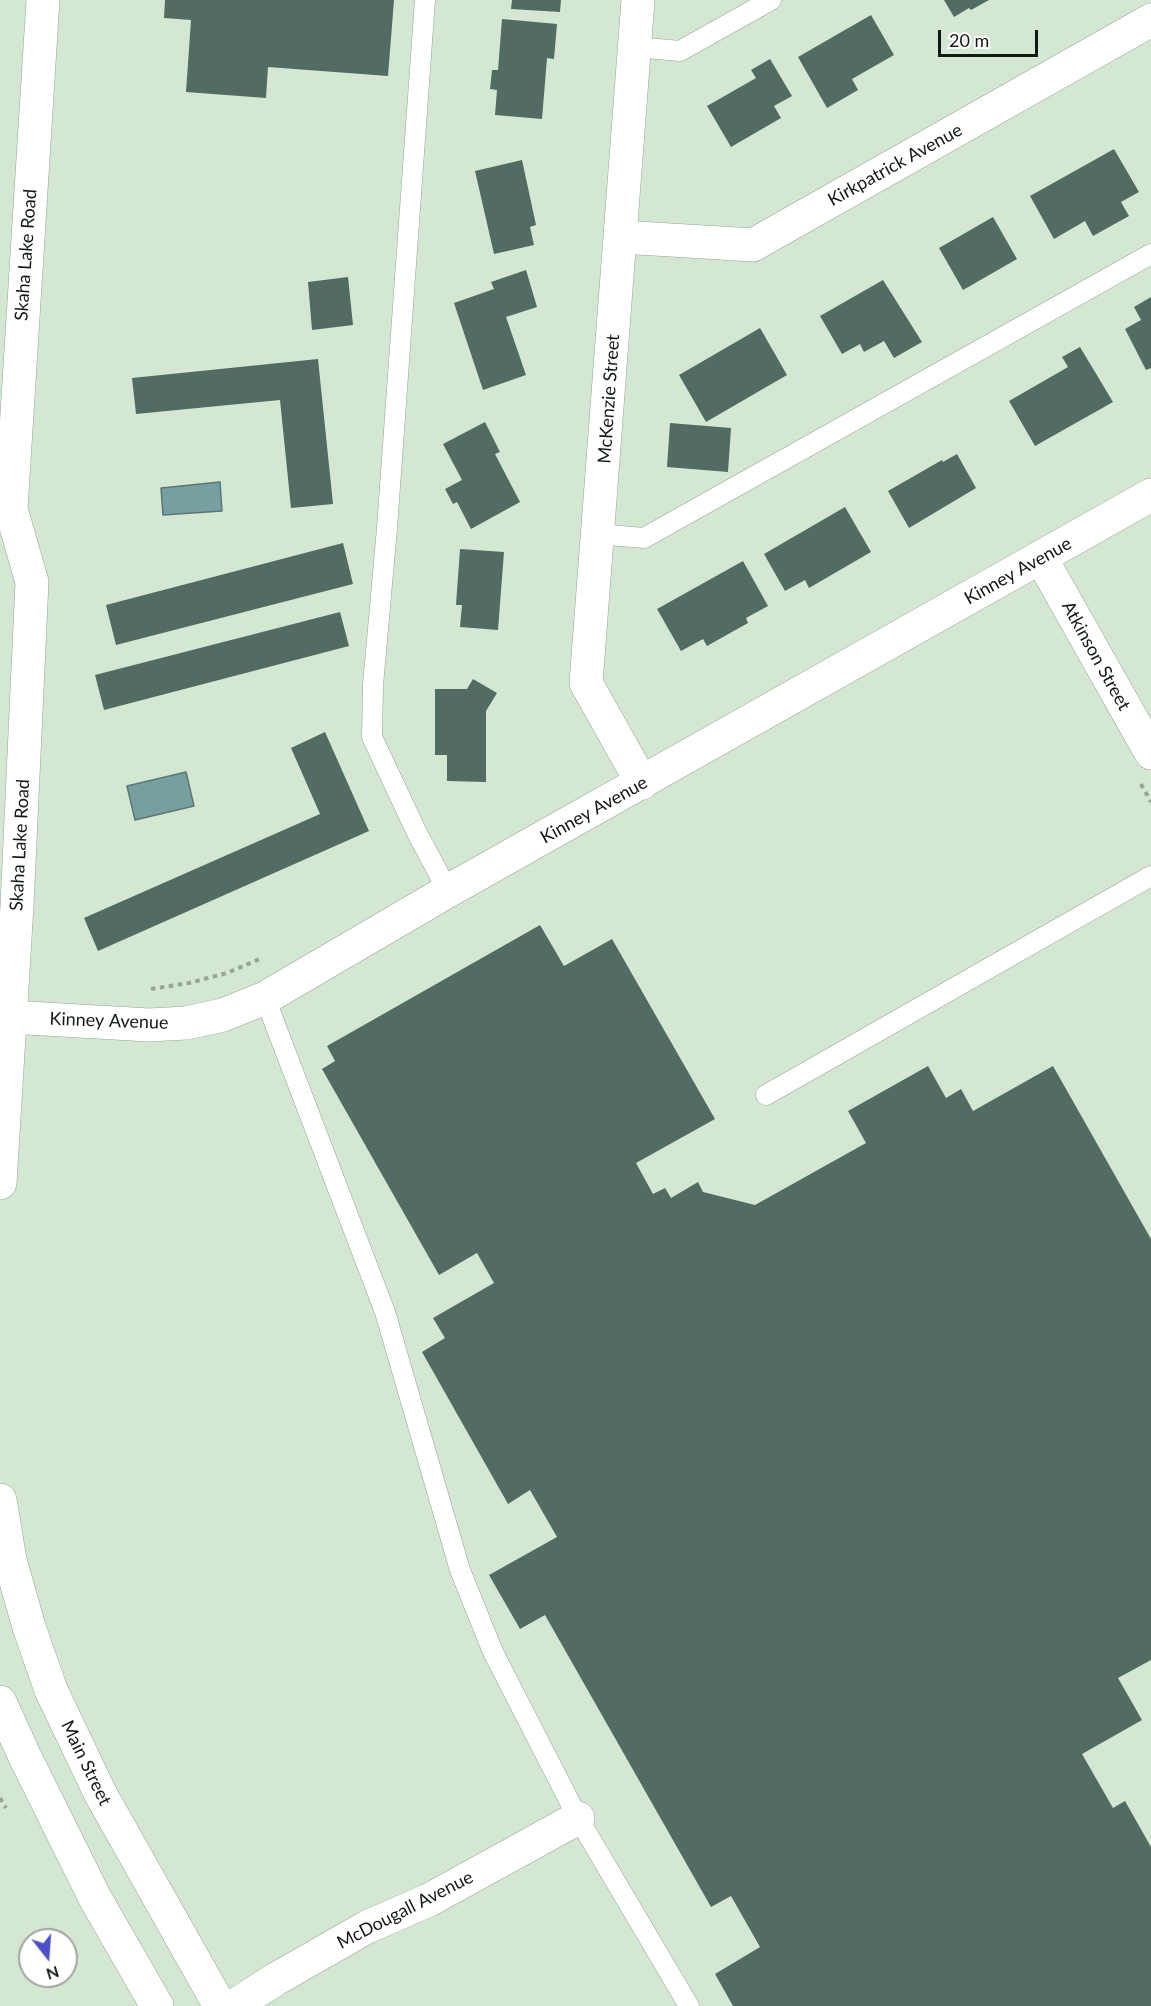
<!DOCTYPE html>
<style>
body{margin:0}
#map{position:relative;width:1151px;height:2006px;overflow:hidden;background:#d3e7d3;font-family:Lato,sans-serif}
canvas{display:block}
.north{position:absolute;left:18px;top:1928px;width:60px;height:60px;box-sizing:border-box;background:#fff;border:2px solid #a1a3a1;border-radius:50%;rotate:163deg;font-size:16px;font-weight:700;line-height:24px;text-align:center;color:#131a13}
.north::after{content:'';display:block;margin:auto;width:21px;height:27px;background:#4d51c7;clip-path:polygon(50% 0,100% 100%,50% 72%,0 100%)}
.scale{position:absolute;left:938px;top:30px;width:100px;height:27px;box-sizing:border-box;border:3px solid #131a13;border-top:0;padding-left:8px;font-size:18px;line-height:21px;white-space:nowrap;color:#131a13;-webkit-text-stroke:4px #fff;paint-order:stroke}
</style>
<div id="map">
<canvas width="1151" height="2006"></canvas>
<div class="north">N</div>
<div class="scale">20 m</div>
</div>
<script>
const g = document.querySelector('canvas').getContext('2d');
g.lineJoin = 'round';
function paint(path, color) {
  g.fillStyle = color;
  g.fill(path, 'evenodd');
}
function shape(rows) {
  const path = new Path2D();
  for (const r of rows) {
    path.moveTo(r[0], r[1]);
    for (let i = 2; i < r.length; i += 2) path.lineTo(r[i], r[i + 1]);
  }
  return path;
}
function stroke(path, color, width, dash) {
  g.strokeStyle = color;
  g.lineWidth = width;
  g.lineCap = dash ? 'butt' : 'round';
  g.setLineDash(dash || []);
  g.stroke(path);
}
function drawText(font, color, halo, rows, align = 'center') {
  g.font = font + ' Lato,sans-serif';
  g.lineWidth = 4.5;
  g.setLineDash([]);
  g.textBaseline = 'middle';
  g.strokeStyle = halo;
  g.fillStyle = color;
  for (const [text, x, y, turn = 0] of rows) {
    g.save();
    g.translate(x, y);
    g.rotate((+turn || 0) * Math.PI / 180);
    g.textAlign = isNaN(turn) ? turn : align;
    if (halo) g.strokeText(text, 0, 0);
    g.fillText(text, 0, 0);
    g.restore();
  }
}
const water = shape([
 [220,482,222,511,163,515,161,488,220,482],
 [186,772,194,806,135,820,127,786,186,772]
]);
paint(water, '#789f9f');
stroke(water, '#5a7775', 1.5);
paint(shape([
 [165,0,394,0,388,76,268,67,266,98,186,92,191,20,164,18],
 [512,0,561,0,560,12,511,9],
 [944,0,989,0,971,10,969,8,954,17],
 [871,15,894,55,852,79,858,90,827,108,798,57],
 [502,19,557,24,554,59,547,58,542,119,495,115,497,90,490,89,492,70,498,70],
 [770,59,792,96,774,106,781,118,731,147,707,106,756,78,751,70],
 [1114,149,1139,192,1121,202,1129,216,1093,236,1085,221,1054,239,1030,196],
 [522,160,536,225,530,227,534,245,494,254,475,171],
 [993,217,1017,259,963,290,939,248],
 [526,270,537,307,506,317,526,375,483,390,454,303,494,289,491,282],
 [348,277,353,325,312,330,308,282],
 [883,280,922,342,894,358,884,341,864,352,860,344,842,354,820,316],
 [1151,297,1151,368,1146,370,1125,329,1141,320,1134,307],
 [760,328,787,375,706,422,679,375],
 [1080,347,1113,402,1035,446,1009,401,1068,367,1062,357],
 [318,359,333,504,291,508,280,400,136,414,132,378],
 [485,422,500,452,495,454,520,502,471,529,457,502,453,504,445,489,462,480,443,444],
 [670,423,731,428,728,472,667,467],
 [957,454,976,488,909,528,888,491,942,460,943,462],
 [845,507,871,552,809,588,805,580,785,591,764,554],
 [343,543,353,584,116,645,106,605],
 [460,549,504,552,498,630,460,627,462,605,456,605],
 [743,561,768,606,746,618,748,623,707,646,703,639,681,651,657,609],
 [340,612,349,646,104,710,95,675],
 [473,679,497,693,486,711,486,782,447,781,447,755,435,755,435,689,467,689],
 [325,732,369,831,98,951,84,918,320,814,291,748],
 [540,925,564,966,612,939,715,1119,636,1163,653,1194,665,1188,671,1198,698,1182,703,1192,755,1205,866,1143,848,1111,928,1066,946,1098,961,1089,973,1111,1053,1066,1151,1239,1151,1660,1118,1678,1142,1720,1082,1754,1113,1808,1125,1801,1151,1847,1151,2006,733,2006,715,1974,760,1947,731,1896,711,1907,545,1615,520,1629,489,1575,557,1537,530,1490,508,1504,422,1352,445,1338,433,1318,494,1283,477,1253,439,1275,322,1069,335,1061,327,1046]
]), '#526c63');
const service = shape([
 [425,0,387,528,373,685,372,737,417,833,448,891],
 [635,47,680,51,771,0],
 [598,534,644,538,1151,254],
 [265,998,385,1312,460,1570,493,1652,578,1818,689,2006],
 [766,1095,1151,876]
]);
const minor = shape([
 [638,0,586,683,642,783],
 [621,237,753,245,1151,20],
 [1041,558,1151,753],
 [10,1017,149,1025,186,1023,223,1015,265,998,448,891,1151,495],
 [234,2006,276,1979,367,1927,429,1900,578,1818]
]);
const secondary = shape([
 [0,1183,17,906,32,582,11,509,43,0],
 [0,1500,10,1560,29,1627,51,1690,100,1793,220,2006],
 [0,1702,25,1757,95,1898,157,2006]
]);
stroke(service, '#92a593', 21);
stroke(minor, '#92a593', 34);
stroke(secondary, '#92a593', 34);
stroke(shape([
 [1141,784,1151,802],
 [151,989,189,983,227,973,262,958],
 [0,1798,6,1808]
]), '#96a696', 4, [4.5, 4.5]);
stroke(service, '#fff', 20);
stroke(minor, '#fff', 33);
stroke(secondary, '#fff', 33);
drawText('18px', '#131a13', '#fff', [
 ["Kirkpatrick Avenue",895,165,-29],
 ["Skaha Lake Road",26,255,-86],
 ["McKenzie Street",609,399,-86],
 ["Kinney Avenue",1018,571,-29],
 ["Atkinson Street",1096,656,61],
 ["Kinney Avenue",594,810,-29],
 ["Skaha Lake Road",20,845,-87],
 ["Kinney Avenue",109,1021,2],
 ["Main Street",86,1763,64],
 ["McDougall Avenue",405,1910,-27]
]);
</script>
